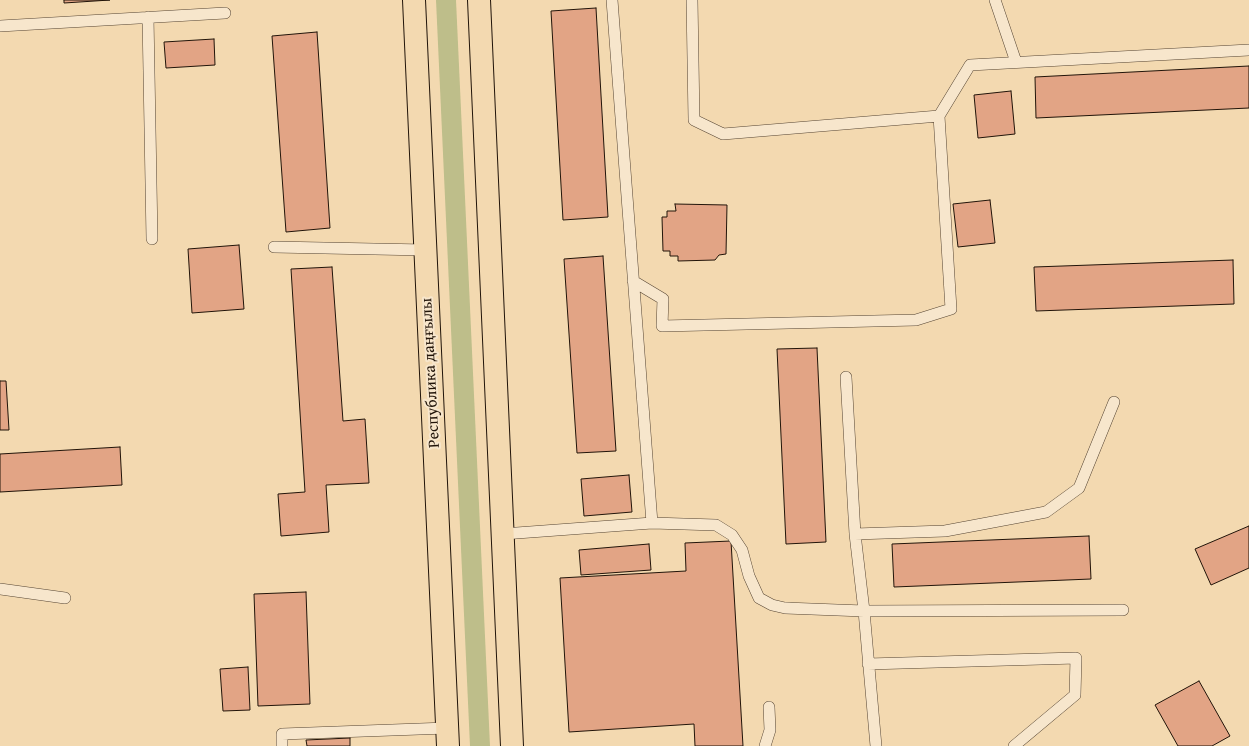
<!DOCTYPE html>
<meta charset="utf-8">
<style>
body{margin:0}
canvas{display:block;background:#f3d9b0}
</style>
<canvas width="1249" height="746"></canvas>
<script>
const g = document.querySelector('canvas').getContext('2d');
g.lineJoin = 'round';
function paint(path, color) {
  g.fillStyle = color;
  g.fill(path, 'evenodd');
}
function shape(rows) {
  const path = new Path2D();
  for (const r of rows) {
    path.moveTo(r[0], r[1]);
    for (let i = 2; i < r.length; i += 2) path.lineTo(r[i], r[i + 1]);
  }
  return path;
}
function stroke(path, color, width, dash) {
  g.strokeStyle = color;
  g.lineWidth = width;
  g.lineCap = dash ? 'butt' : 'round';
  g.setLineDash(dash || []);
  g.stroke(path);
}
function drawText(font, color, halo, rows, align = 'center') {
  g.font = font + ' "Gentium Book Plus",serif';
  g.lineWidth = 4;
  g.setLineDash([]);
  g.textBaseline = 'middle';
  g.strokeStyle = halo;
  g.fillStyle = color;
  for (const [text, x, y, turn = 0] of rows) {
    g.save();
    g.translate(x, y);
    g.rotate((+turn || 0) * Math.PI / 180);
    g.textAlign = isNaN(turn) ? turn : align;
    if (halo) g.strokeText(text, 0, 0);
    g.fillText(text, 0, 0);
    g.restore();
  }
}
paint(shape([
 [436,0,456,0,490,746,470,746]
]), '#bebe8a');
const building = shape([
 [64,0,110,0,64,3,64,0],
 [596,8,608,217,563,220,551,11,596,8],
 [317,32,330,228,286,232,272,36,317,32],
 [214,39,215,65,166,68,164,42,214,39],
 [1249,66,1249,108,1036,118,1035,77,1249,66],
 [1011,91,1015,134,978,138,974,95,1011,91],
 [990,200,995,243,958,247,953,204,990,200],
 [675,204,727,205,726,254,719,255,715,260,678,261,678,256,670,256,670,251,663,251,662,217,667,217,667,211,676,211,675,204],
 [239,245,244,309,192,313,188,249,239,245],
 [603,256,616,451,577,453,564,259,603,256],
 [1233,260,1234,304,1036,311,1034,267,1233,260],
 [332,267,343,421,365,419,369,483,326,485,329,532,281,536,278,494,305,492,291,269,332,267],
 [817,348,826,542,786,544,777,349,817,348],
 [0,381,6,381,9,430,0,430,0,381],
 [120,447,122,485,0,492,0,454,120,447],
 [629,475,632,512,584,516,581,479,629,475],
 [1249,526,1249,568,1211,585,1195,549,1249,526],
 [1089,536,1091,579,894,587,892,544,1089,536],
 [731,541,743,746,695,746,694,724,569,732,560,578,686,571,685,543,731,541],
 [649,544,651,570,581,575,579,550,649,544],
 [306,592,310,704,258,706,254,594,306,592],
 [248,667,250,710,223,711,220,669,248,667],
 [1199,681,1230,736,1212,746,1178,746,1155,705,1199,681],
 [350,738,350,746,307,746,306,740,350,738]
]);
paint(building, '#e2a485');
stroke(building, '#211409', 1);
const lane = shape([
 [612,0,652,523],
 [692,0,694,120,723,134,939,116],
 [995,0,1016,62],
 [148,17,152,239],
 [0,26,225,13],
 [274,247,425,250],
 [633,281,663,299,662,326,916,320,951,309,939,116,970,65,1249,50],
 [846,377,855,534],
 [503,534,652,523,716,525,732,535,742,550,749,576,759,598,772,605,785,608,864,611,855,534,945,531,1046,512,1079,488,1114,402],
 [0,589,65,598],
 [868,664,1076,658,1075,695,1014,746],
 [282,746,282,734,447,728],
 [765,746,770,730,769,707],
 [876,746,864,611,1123,610]
]);
const primary = shape([
 [414,0,448,746],
 [479,0,512,746]
]);
stroke(lane, '#564533', 12);
stroke(primary, '#211409', 24);
stroke(lane, '#f7e6cc', 11);
stroke(primary, '#f3d9b0', 22);
drawText('16px', '#211409', '#f7e6cc', [
 ["Республика даңғылы",431,373,-93]
]);
</script>
